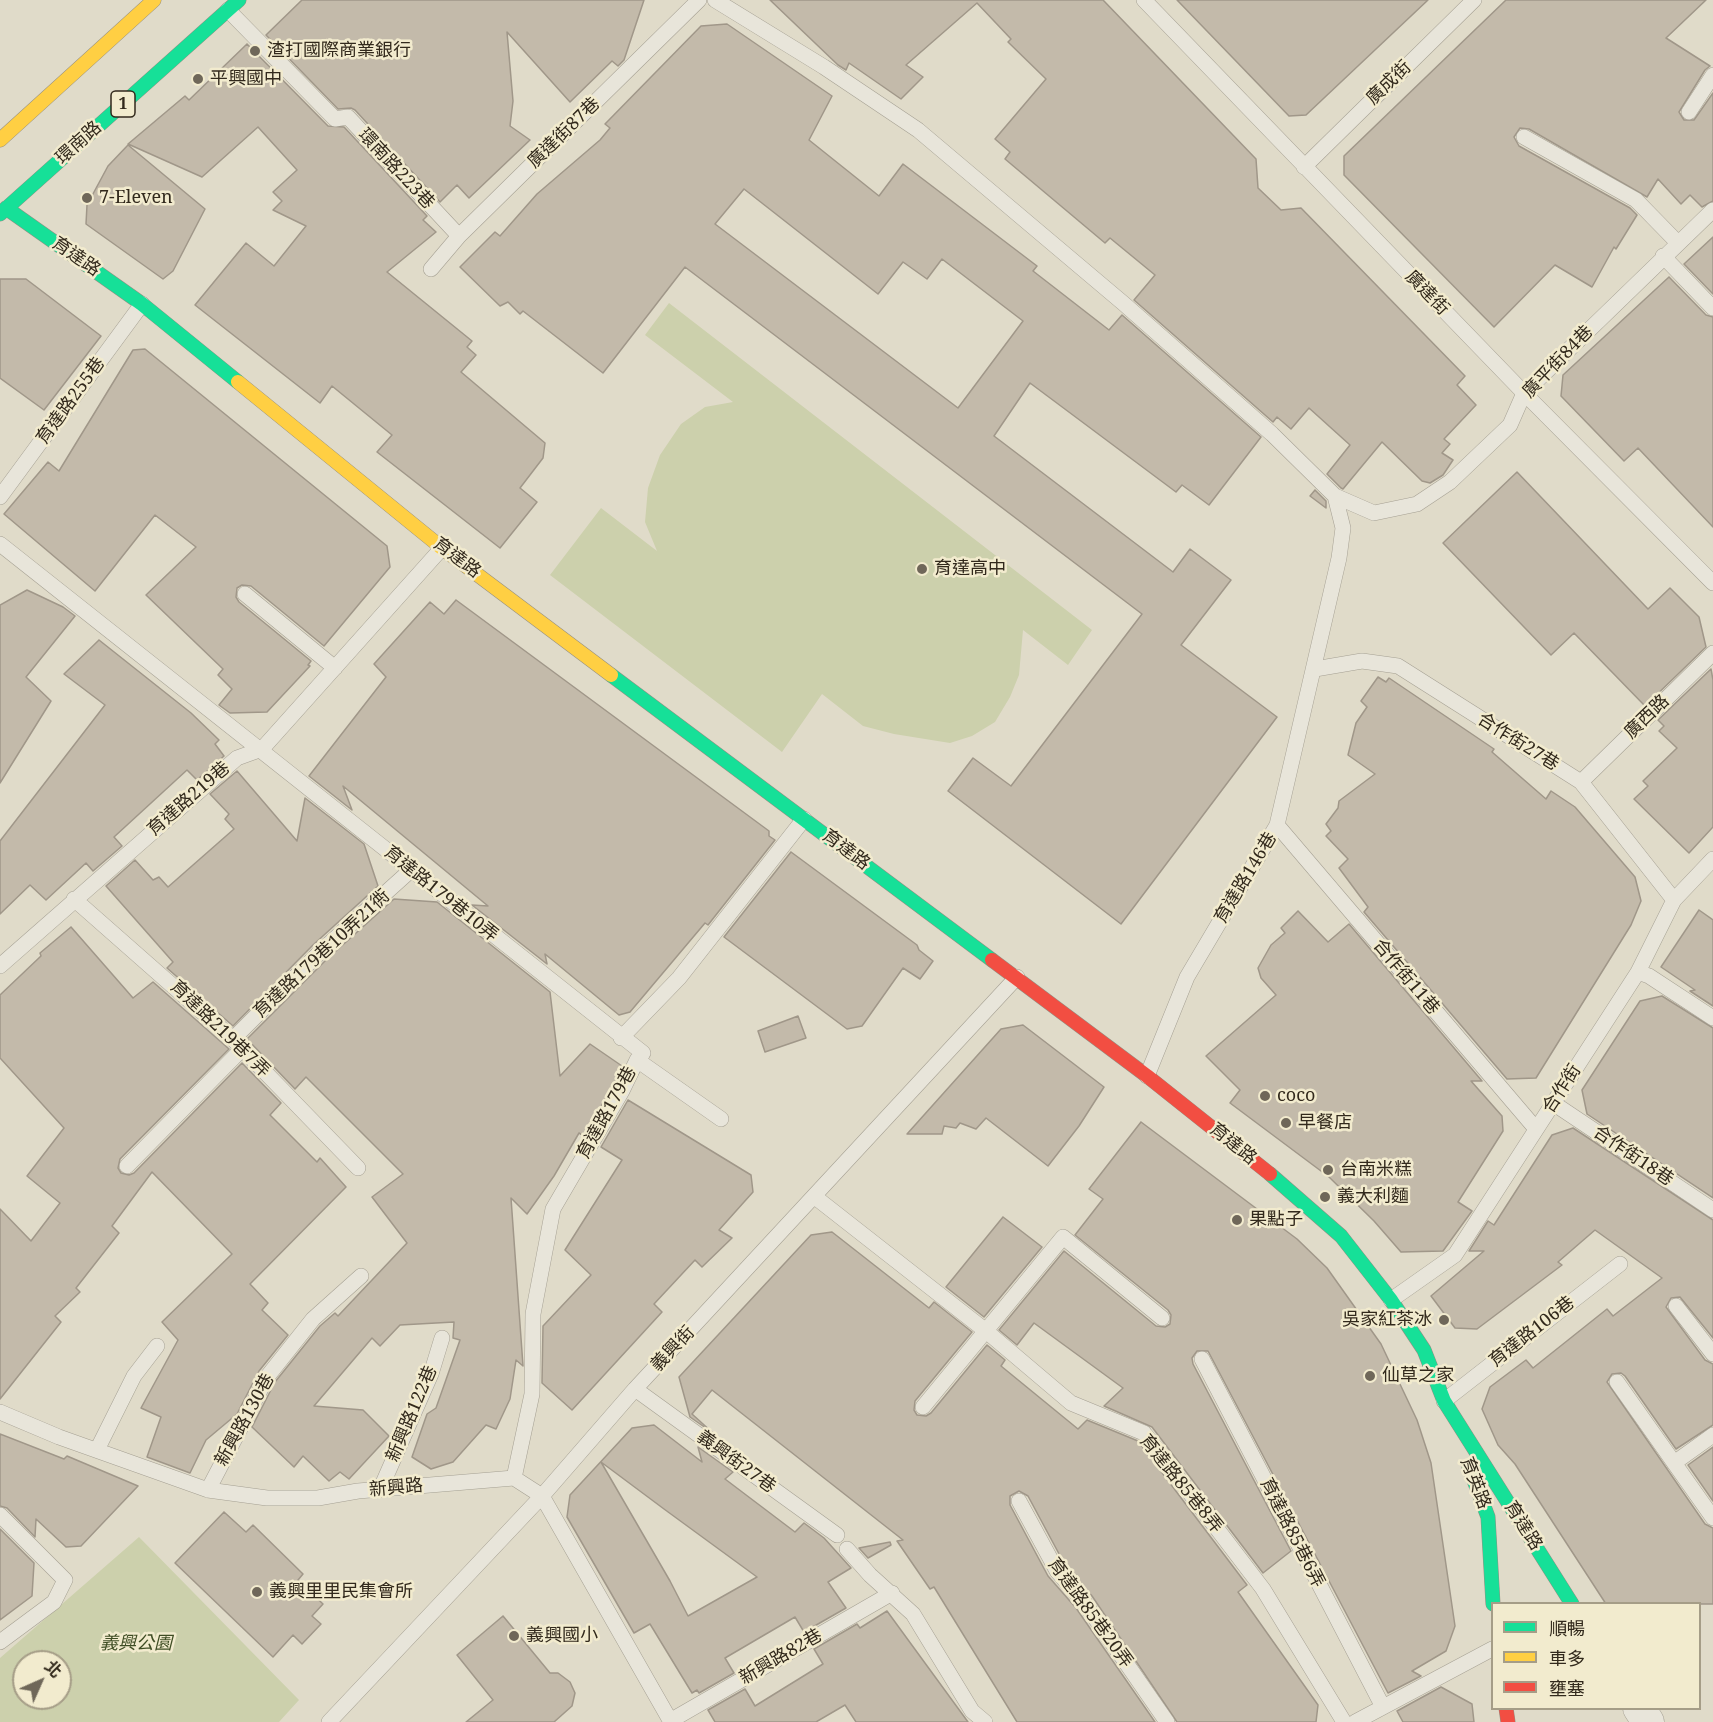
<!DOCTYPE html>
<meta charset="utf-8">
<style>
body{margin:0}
#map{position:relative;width:1713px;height:1722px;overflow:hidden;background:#e0dbc9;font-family:"Noto Serif","Noto Sans TC",serif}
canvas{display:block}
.legend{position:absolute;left:1491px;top:1602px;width:210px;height:108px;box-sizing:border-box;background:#f2ebce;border:2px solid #a59d87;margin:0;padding:8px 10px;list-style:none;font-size:18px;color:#32291c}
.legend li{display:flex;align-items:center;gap:12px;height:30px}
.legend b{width:30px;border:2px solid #a59d87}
.north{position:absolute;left:12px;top:1650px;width:60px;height:60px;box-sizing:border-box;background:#f2ebce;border:2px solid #a59d87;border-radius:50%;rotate:45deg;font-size:16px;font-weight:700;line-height:24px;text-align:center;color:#32291c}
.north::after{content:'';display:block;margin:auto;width:21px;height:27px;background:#6f6759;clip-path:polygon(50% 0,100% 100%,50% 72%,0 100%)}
</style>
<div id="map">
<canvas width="1713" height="1722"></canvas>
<ul class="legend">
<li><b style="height:8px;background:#16e098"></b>順暢</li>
<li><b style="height:8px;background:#ffcf43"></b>車多</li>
<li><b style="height:8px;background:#f24e42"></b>壅塞</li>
</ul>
<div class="north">北</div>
</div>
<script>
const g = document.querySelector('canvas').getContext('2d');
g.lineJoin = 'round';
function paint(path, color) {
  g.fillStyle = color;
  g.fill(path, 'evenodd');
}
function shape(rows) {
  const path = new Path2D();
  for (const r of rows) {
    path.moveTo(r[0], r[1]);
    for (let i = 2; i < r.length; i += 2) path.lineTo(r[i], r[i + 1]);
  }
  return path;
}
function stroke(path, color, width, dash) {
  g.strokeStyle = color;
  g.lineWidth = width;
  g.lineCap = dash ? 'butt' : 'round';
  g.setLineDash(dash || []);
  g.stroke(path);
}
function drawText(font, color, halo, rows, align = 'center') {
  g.font = font + ' "Noto Serif","Noto Sans TC",serif';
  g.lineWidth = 5;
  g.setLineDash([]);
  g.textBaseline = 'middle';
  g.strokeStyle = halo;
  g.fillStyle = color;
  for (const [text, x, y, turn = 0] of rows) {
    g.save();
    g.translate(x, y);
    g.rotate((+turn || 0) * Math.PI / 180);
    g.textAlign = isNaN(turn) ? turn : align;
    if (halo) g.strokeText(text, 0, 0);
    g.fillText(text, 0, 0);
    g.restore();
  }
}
paint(shape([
 [669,303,1092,630,1068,665,1023,630,1019,675,1010,697,995,722,972,736,950,743,894,734,863,726,822,694,782,752,550,575,601,508,657,551,645,522,648,488,660,455,681,424,705,407,733,402,645,335],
 [139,1537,299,1700,279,1722,0,1722,0,1658],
 [24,1662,60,1662,60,1698,24,1698]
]), '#ccd0ac');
const building = shape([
 [302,0,644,0,624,60,618,66,612,61,570,102,507,32,513,101,510,126,530,140,469,198,457,185,440,202,355,110,351,108,338,109,266,35,302,0],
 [770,0,1103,0,1256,159,1258,188,1281,210,1301,208,1465,376,1457,385,1476,405,1444,439,1450,444,1442,453,1453,460,1443,475,1430,483,1422,481,1382,442,1343,489,1341,488,1327,474,1350,445,1309,408,1291,429,1277,417,1273,422,1134,300,1155,275,1110,238,1105,243,1005,159,1010,152,995,139,1046,79,1008,42,1011,39,977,3,906,65,923,77,901,99,849,63,846,70,838,65,770,0],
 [1177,0,1428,0,1306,115,1289,116,1177,0],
 [1506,0,1706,0,1666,38,1710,66,1705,70,1679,112,1684,120,1694,120,1713,93,1713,201,1702,207,1690,195,1681,204,1658,179,1647,197,1529,129,1520,128,1514,137,1519,146,1630,208,1637,215,1616,249,1614,247,1592,287,1555,265,1494,327,1344,175,1344,156,1506,0],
 [727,24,832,96,809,140,879,196,903,164,1037,266,1033,271,1109,330,1122,315,1261,437,1209,505,1182,485,1176,492,1030,383,994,436,1173,572,1190,549,1231,580,1181,645,1277,717,1121,924,948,791,973,758,1011,786,1142,614,685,267,603,373,523,311,520,314,508,302,500,306,460,267,495,232,500,236,537,194,600,140,610,128,605,124,701,26,727,24],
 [744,189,878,294,903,262,927,279,942,259,1023,321,958,408,715,224,744,189],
 [247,44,328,126,344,127,427,216,423,220,436,232,387,272,472,341,467,347,476,355,461,372,545,443,543,458,520,488,537,502,500,548,377,452,392,435,332,386,320,403,195,305,246,243,274,266,306,226,273,210,282,201,273,192,297,170,258,127,202,177,128,144,185,96,189,100,247,44],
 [128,145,205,209,173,271,163,279,86,224,87,205,108,166,128,145],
 [1713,237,1713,294,1684,264,1713,237],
 [1669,277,1706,315,1713,317,1713,527,1638,448,1624,461,1561,396,1563,375,1669,277],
 [0,279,26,279,101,336,44,410,0,378,0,279],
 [145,349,387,546,390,567,324,646,251,586,242,585,237,588,236,597,239,602,311,661,308,665,310,666,267,712,230,713,219,705,232,689,218,675,223,669,146,595,196,547,155,515,95,591,4,514,48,462,59,471,133,350,145,349],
 [1517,472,1648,609,1670,588,1699,617,1706,647,1645,706,1574,633,1551,655,1443,543,1517,472],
 [1315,490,1326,501,1326,508,1310,496,1315,490],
 [27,590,63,607,75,616,26,677,51,701,0,783,0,605,27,590],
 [456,600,769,831,769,836,775,840,708,925,705,923,630,1012,619,1015,545,954,547,964,472,905,488,906,343,786,352,810,309,776,386,677,374,664,430,602,444,614,456,600],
 [99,640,191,713,219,740,215,744,224,756,197,780,187,770,114,837,122,846,93,871,86,863,46,900,30,885,0,914,0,841,105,705,64,674,99,640],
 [1711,669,1713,680,1713,827,1689,853,1634,799,1648,786,1643,781,1677,748,1659,731,1664,726,1658,720,1711,669],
 [1378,677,1386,682,1389,678,1494,749,1492,752,1546,799,1551,791,1575,807,1635,877,1641,901,1631,925,1536,1078,1507,1079,1364,912,1368,907,1339,868,1348,859,1326,836,1331,831,1326,824,1338,808,1339,801,1375,774,1348,755,1356,723,1367,707,1361,701,1378,677],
 [237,771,297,841,305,798,364,844,378,886,313,945,233,1026,167,968,173,962,106,886,135,860,153,880,159,877,168,887,234,829,225,819,229,814,210,794,237,771],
 [791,852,917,945,919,950,933,961,920,979,903,968,862,1026,847,1029,724,937,791,852],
 [394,899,437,902,550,992,560,1076,590,1044,622,1066,622,1069,584,1136,579,1133,554,1176,527,1214,511,1198,523,1366,516,1360,510,1399,496,1429,486,1425,453,1462,431,1469,412,1457,427,1414,436,1408,460,1340,453,1338,454,1322,400,1325,380,1346,372,1338,314,1406,363,1410,389,1436,349,1479,340,1472,329,1481,303,1456,294,1467,252,1427,275,1382,320,1326,335,1313,338,1316,407,1243,372,1197,403,1174,306,1077,295,1089,247,1039,327,959,394,899],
 [1699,910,1713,920,1713,1006,1690,991,1695,990,1661,967,1699,910],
 [1298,911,1328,942,1349,924,1482,1081,1471,1081,1502,1116,1503,1131,1458,1202,1472,1211,1443,1251,1401,1252,1374,1221,1329,1177,1230,1103,1240,1090,1206,1056,1276,995,1261,978,1258,968,1271,945,1285,933,1281,928,1298,911],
 [71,927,133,998,153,982,229,1049,120,1159,118,1168,121,1173,129,1175,134,1173,242,1063,281,1103,270,1115,317,1162,320,1158,346,1187,250,1284,268,1303,262,1310,288,1335,259,1371,237,1414,206,1440,190,1473,147,1457,161,1417,141,1408,178,1340,162,1322,232,1254,152,1172,112,1226,119,1233,76,1288,80,1292,55,1316,61,1322,0,1399,0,1209,31,1241,60,1203,27,1176,64,1128,0,1058,0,995,41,956,40,953,71,927],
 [1662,996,1713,1028,1713,1198,1587,1114,1582,1090,1640,1001,1662,996],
 [798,1016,806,1038,765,1052,758,1031,798,1016],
 [1023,1025,1104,1087,1079,1126,1048,1166,986,1118,976,1129,960,1123,956,1128,944,1126,942,1134,907,1134,1001,1029,1023,1025],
 [628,1100,751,1175,753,1192,719,1230,732,1238,702,1267,695,1260,654,1304,662,1312,572,1410,542,1383,543,1326,591,1275,565,1250,622,1160,601,1147,628,1100],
 [1141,1122,1297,1239,1327,1268,1381,1344,1417,1420,1431,1463,1455,1626,1446,1651,1412,1671,1421,1676,1388,1693,1208,1351,1197,1351,1192,1358,1193,1364,1291,1551,1263,1573,1152,1427,1104,1406,1123,1388,1034,1323,1017,1345,999,1330,1064,1251,1156,1326,1165,1327,1170,1324,1171,1315,1168,1310,1075,1235,1103,1199,1089,1189,1141,1122],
 [1573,1128,1713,1220,1713,1338,1680,1297,1671,1298,1666,1307,1705,1360,1713,1364,1713,1425,1676,1449,1625,1376,1621,1373,1612,1374,1607,1382,1705,1524,1713,1528,1713,1604,1606,1604,1515,1464,1498,1445,1482,1409,1490,1387,1526,1360,1533,1368,1607,1309,1613,1316,1662,1278,1595,1230,1558,1262,1562,1265,1477,1329,1455,1328,1431,1296,1484,1251,1469,1251,1488,1221,1494,1225,1552,1135,1573,1128],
 [1003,1217,1042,1247,984,1317,946,1287,1003,1217],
 [832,1232,929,1308,934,1302,972,1332,915,1401,914,1410,917,1415,926,1416,931,1413,987,1345,1005,1360,1001,1366,1078,1429,1087,1420,1138,1441,1247,1585,1238,1592,1318,1705,1316,1722,1177,1722,1092,1596,1065,1565,1028,1496,1019,1491,1010,1496,1010,1505,1048,1576,1076,1608,1155,1722,1017,1722,934,1587,930,1589,897,1541,903,1540,712,1390,692,1414,713,1433,690,1417,679,1377,811,1235,832,1232],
 [654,1425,702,1462,698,1447,733,1472,725,1479,795,1532,804,1523,824,1538,851,1568,828,1582,846,1608,804,1632,795,1617,725,1658,734,1673,699,1693,697,1690,692,1693,650,1624,634,1633,567,1517,570,1495,632,1428,654,1425],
 [601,1462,664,1509,757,1577,688,1616,670,1581,601,1462],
 [0,1434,64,1459,67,1456,138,1486,81,1546,66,1547,36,1519,35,1537,7,1508,0,1506,0,1434],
 [1713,1447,1713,1501,1688,1465,1713,1447],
 [224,1512,246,1532,253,1525,303,1574,298,1580,323,1604,312,1616,321,1624,302,1644,293,1635,273,1657,175,1563,224,1512],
 [0,1529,34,1563,32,1596,0,1620,0,1529],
 [890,1542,891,1545,868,1558,859,1548,890,1542],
 [887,1611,968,1722,856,1722,845,1705,816,1722,715,1722,708,1710,745,1689,755,1706,823,1664,814,1649,857,1624,860,1628,887,1611],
 [503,1616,550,1673,558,1673,570,1682,575,1693,572,1706,554,1722,466,1722,493,1700,457,1655,503,1616],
 [1441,1687,1472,1704,1474,1722,1403,1722,1397,1711,1441,1687]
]);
paint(building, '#c3baaa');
stroke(building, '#a09789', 1.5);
const lane = shape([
 [715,0,824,67,918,130,1123,303,1272,434,1335,496,1343,528,1339,558,1277,825,1187,977,1147,1076],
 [1144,0,1524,393,1713,583],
 [228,10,335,119,348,117,459,236],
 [1689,112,1713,75],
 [1524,137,1636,200,1677,242],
 [1304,167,1474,0],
 [1663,256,1713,308],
 [431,269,459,236,699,0],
 [1335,496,1374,513,1417,504,1450,482,1510,425,1524,393,1713,210],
 [0,497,142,304],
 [0,544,643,1053,637,1060,622,1091,553,1209,533,1314,532,1394,514,1478],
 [245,594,335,668],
 [1315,669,1362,661,1398,666,1581,782,1674,900],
 [1581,782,1713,653],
 [1277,825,1536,1129],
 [74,899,233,1039,358,1168],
 [0,966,237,758,262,749,442,548],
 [1638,972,1649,976,1713,1018],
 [621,1038,679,978,804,819],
 [233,1039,320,952,411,870],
 [637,1060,721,1119],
 [1553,1103,1713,1210],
 [127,1166,243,1048],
 [815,1197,986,1331,1071,1403,1144,1433,1263,1589,1344,1722],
 [1391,1300,1455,1255,1638,972,1674,900,1713,859],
 [1676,1306,1713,1354],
 [1202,1359,1383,1707],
 [1617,1382,1713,1518],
 [635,1389,837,1535],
 [1444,1401,1620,1264],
 [923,1407,1063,1237,1162,1318],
 [0,1412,59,1437,208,1490,267,1498,318,1498,358,1491,514,1478,542,1496,671,1722],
 [97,1450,134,1376,157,1346],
 [1674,1463,1713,1435],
 [208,1490,267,1377,313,1319,361,1276],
 [380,1490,431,1374,442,1338],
 [1019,1501,1057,1571,1084,1602,1167,1722],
 [0,1515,65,1580,54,1602,0,1642],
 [847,1549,870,1575,913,1614,972,1711,985,1722],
 [670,1721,892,1593],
 [329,1722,542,1496,635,1389,1017,977],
 [1355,1722,1492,1649]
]);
const street = shape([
 [1639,1708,1648,1722]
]);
const fast = shape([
 [6,208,142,304,238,382],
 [0,214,239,0],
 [611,675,992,960],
 [1270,1174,1341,1236,1391,1300,1424,1350,1444,1401,1572,1604],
 [1469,1467,1488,1517,1493,1604]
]);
const slow = shape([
 [0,140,154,0],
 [238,382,442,548,611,675]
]);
const jam = shape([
 [992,960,1147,1076,1270,1174],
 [1506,1708,1508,1722]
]);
stroke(lane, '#a5a093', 16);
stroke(street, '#a5a093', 33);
stroke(fast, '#948f83', 15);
stroke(slow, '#948f83', 15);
stroke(jam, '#948f83', 15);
stroke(lane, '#e8e5da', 15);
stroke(street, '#e8e5da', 32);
stroke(fast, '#16e098', 14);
stroke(slow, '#ffcf43', 14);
stroke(jam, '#f24e42', 14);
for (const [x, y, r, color] of [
 [255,51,6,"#6f6759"],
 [198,79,6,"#6f6759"],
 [87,198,6,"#6f6759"],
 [922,569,6,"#6f6759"],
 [1265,1096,6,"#6f6759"],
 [1286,1123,6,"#6f6759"],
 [1328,1170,6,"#6f6759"],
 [1325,1197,6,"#6f6759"],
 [1237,1220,6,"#6f6759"],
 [1444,1320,6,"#6f6759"],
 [1370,1376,6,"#6f6759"],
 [257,1592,6,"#6f6759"],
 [514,1636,6,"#6f6759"]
]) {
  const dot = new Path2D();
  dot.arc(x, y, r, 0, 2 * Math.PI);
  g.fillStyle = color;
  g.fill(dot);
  stroke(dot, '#f2ebce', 2);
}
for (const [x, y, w] of [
 [123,104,24]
]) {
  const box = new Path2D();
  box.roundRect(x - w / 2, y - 13, w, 26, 4.5);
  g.fillStyle = '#f2ebce';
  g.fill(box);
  stroke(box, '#32291c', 1.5);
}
drawText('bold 16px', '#32291c', null, [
 ["1",123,104]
]);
drawText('18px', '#32291c', '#f2ebce', [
 ["渣打國際商業銀行",267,51],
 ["平興國中",210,79],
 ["7-Eleven",99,198],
 ["育達高中",934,569],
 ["coco",1277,1096],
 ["早餐店",1298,1123],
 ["台南米糕",1340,1170],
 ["義大利麵",1337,1197],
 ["果點子",1249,1220],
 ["吳家紅茶冰",1432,1320,"right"],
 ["仙草之家",1382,1376],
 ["義興里里民集會所",269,1592],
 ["義興國小",526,1636]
], 'left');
drawText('18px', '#32291c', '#f2ebce', [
 ["廣成街",1389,83,-44],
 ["廣達街87巷",564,133,-44],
 ["環南路",79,143,-42],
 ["環南路223巷",396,169,47],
 ["育達路",76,257,35],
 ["廣達街",1427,293,46],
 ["廣平街84巷",1558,362,-46],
 ["育達路255巷",71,401,-54],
 ["育達路",457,558,37],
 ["廣西路",1647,717,-44],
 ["合作街27巷",1518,742,32],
 ["育達路219巷",189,799,-41],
 ["育達路",846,850,37],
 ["育達路146巷",1246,878,-59],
 ["育達路179巷10弄",441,894,39],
 ["育達路179巷10弄21衖",322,954,-43],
 ["合作街11巷",1406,977,50],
 ["育達路219巷7弄",220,1029,44],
 ["合作街",1562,1089,-57],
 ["育達路179巷",607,1113,-61],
 ["育達路",1233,1144,39],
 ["合作街18巷",1633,1156,34],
 ["育達路106巷",1532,1332,-38],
 ["義興街",673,1349,-47],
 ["新興路122巷",412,1414,-67],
 ["新興路130巷",245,1420,-61],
 ["義興街27巷",736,1462,36],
 ["育英路",1475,1483,69],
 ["育達路85巷8弄",1181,1484,51],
 ["新興路",396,1488,-5],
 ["育達路",1523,1526,58],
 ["育達路85巷6弄",1292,1533,63],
 ["育達路85巷20弄",1090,1613,54],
 ["新興路82巷",781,1657,-30]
]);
drawText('italic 18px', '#3f4d24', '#f2ebce', [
 ["義興公園",136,1644]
]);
</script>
